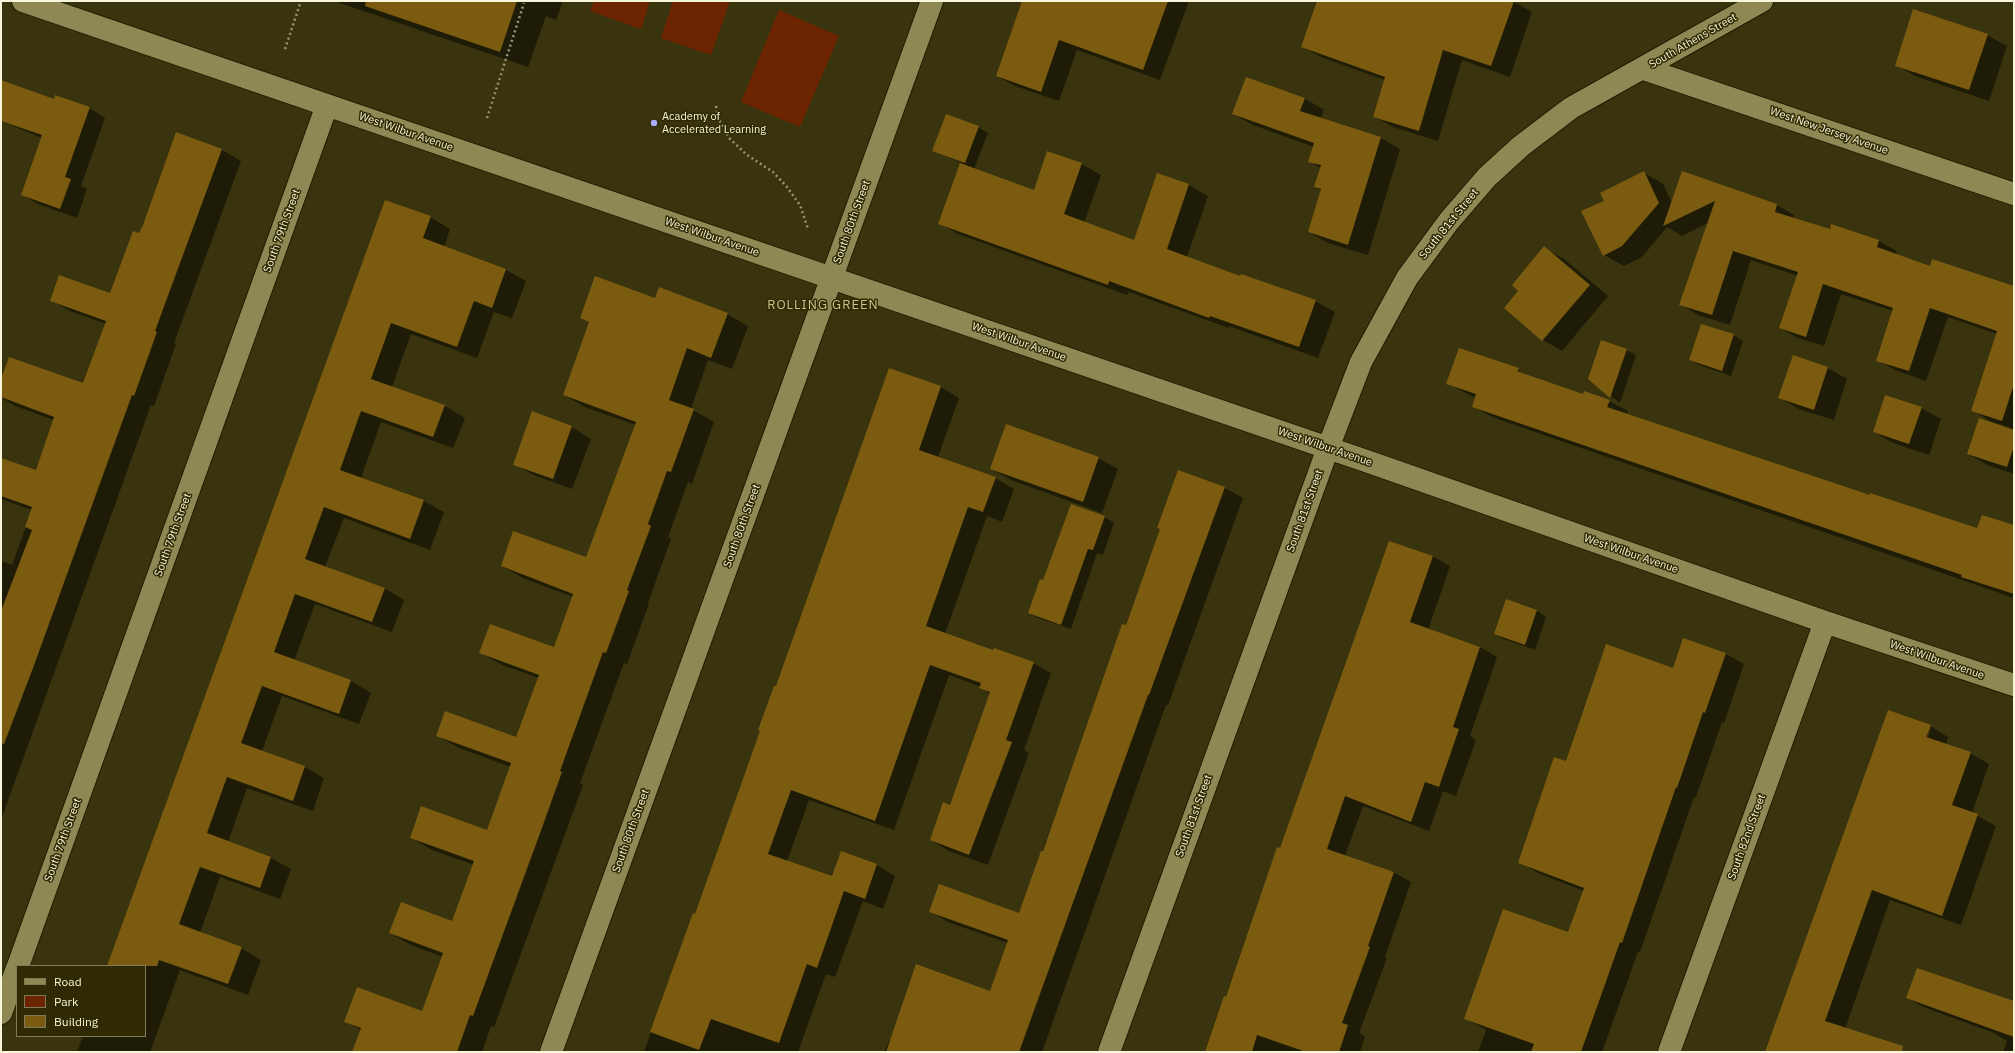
<!DOCTYPE html>
<style>
body{margin:0}
#map{position:relative;width:2015px;height:1053px;overflow:hidden;background:#39340d;font-family:"IBM Plex Sans",sans-serif}
canvas{display:block}
.frame{position:absolute;inset:0;border:2px solid #f7f5da;pointer-events:none}
.legend{position:absolute;left:16px;top:965px;width:130px;height:72px;box-sizing:border-box;background:#2f2a02;border:1px solid #7f7b58;margin:0;padding:5px 7px;list-style:none;font-size:12px;color:#f7f5da}
.legend li{display:flex;align-items:center;gap:8px;height:20px}
.legend b{width:20px;border:1px solid #7f7b58}
</style>
<div id="map">
<canvas width="2015" height="1053"></canvas>
<div class="frame"></div>
<ul class="legend">
<li><b style="height:5px;background:#8e8854"></b>Road</li>
<li><b style="height:11px;background:#6d2400"></b>Park</li>
<li><b style="height:11px;background:#7b5b10"></b>Building</li>
</ul>
</div>
<script>
const g = document.querySelector('canvas').getContext('2d');
g.lineJoin = 'round';
function paint(path, color) {
  g.fillStyle = color;
  g.fill(path, 'evenodd');
}
function shape(rows) {
  const path = new Path2D();
  for (const r of rows) {
    path.moveTo(r[0], r[1]);
    for (let i = 2; i < r.length; i += 2) path.lineTo(r[i], r[i + 1]);
  }
  return path;
}
function stroke(path, color, width, dash) {
  g.strokeStyle = color;
  g.lineWidth = width;
  g.lineCap = dash ? 'butt' : 'round';
  g.setLineDash(dash || []);
  g.stroke(path);
}
function drawText(font, color, halo, rows, align = 'center') {
  g.font = font + ' "IBM Plex Sans",sans-serif';
  g.lineWidth = 3;
  g.setLineDash([]);
  g.textBaseline = 'middle';
  g.strokeStyle = halo;
  g.fillStyle = color;
  for (const [text, x, y, turn = 0] of rows) {
    g.save();
    g.translate(x, y);
    g.rotate((+turn || 0) * Math.PI / 180);
    g.textAlign = isNaN(turn) ? turn : align;
    if (halo) g.strokeText(text, 0, 0);
    g.fillText(text, 0, 0);
    g.restore();
  }
}
paint(shape([
 [594,1,650,1,641,29,590,11],
 [673,1,730,1,711,55,661,38],
 [779,10,839,36,800,127,741,102]
]), '#6d2400');
paint(shape([
 [334,1,563,1,556,20,546,16,528,67],
 [1026,1,1189,1,1160,80,1077,50,1059,101,1015,86,997,76],
 [1376,1,1512,1,1532,12,1510,77,1462,60,1438,141,1393,127,1374,116,1385,80,1321,57,1302,46],
 [1987,35,2007,46,1989,101,1915,76,1896,65],
 [1,95,55,100,89,108,105,118,81,186,87,189,77,218,38,204,22,194,42,138,1,121],
 [1304,98,1324,110,1320,119,1381,138,1400,149,1368,255,1328,243,1309,232,1322,191,1315,187,1321,168,1309,161,1314,147,1253,125,1233,114],
 [978,127,988,133,974,169,1034,192,1048,153,1082,164,1101,175,1084,223,1134,241,1157,174,1189,185,1208,196,1187,257,1241,277,1315,301,1335,312,1318,358,1229,326,1229,328,1129,292,1127,295,958,234,939,223,961,163,933,150],
 [177,133,222,150,241,161,174,343,176,344,154,406,151,405,1,820,1,561,12,565,32,510,1,499,1,459,36,471,54,420,15,406,1,397,1,382,83,385,106,324,70,311,51,300,111,294,144,225],
 [1683,172,1777,205,1794,215,1793,219,1830,231,1832,226,1879,241,1897,251,1895,255,1931,267,2014,288,2014,429,1990,421,1972,410,1997,334,1948,317,1926,381,1895,370,1877,360,1893,311,1841,294,1824,346,1798,338,1780,328,1798,276,1751,260,1730,325,1698,315,1680,304,1708,223,1682,236,1667,227,1642,257,1624,266,1604,255,1605,201,1644,173,1663,184,1672,203],
 [430,217,450,229,444,247,506,270,526,281,512,318,494,312,477,358,411,334,392,387,445,406,465,418,453,448,381,422,361,478,424,501,444,512,430,550,344,518,325,567,384,588,404,600,392,632,315,604,294,661,351,681,371,693,359,724,282,696,262,751,305,767,324,778,313,811,247,788,228,842,271,858,291,869,280,899,220,877,200,933,241,948,261,960,248,995,180,970,150,1052,77,1052,83,1036,145,1036,145,966,109,966],
 [1544,248,1564,259,1608,296,1562,351,1543,340,1520,291],
 [656,299,727,314,748,326,732,369,708,360,691,409,714,422,692,484,688,482,668,537,671,539,648,603,649,604,627,664,624,663,580,783,583,785,494,1027,491,1026,482,1052,353,1052,361,1030,345,1021,423,1012,443,957,411,945,390,933,453,922,474,865,432,850,411,838,488,831,511,767,459,748,438,736,517,738,539,678,502,665,481,653,555,648,573,597,523,578,502,566,587,558,636,425,585,407,564,395,590,323,581,318],
 [1733,335,1743,341,1731,376,1699,365,1690,360],
 [1459,349,1584,395,1609,401,1628,411,1627,415,1870,496,1978,530,2014,526,2014,598,1492,417,1473,406,1476,398,1448,384],
 [1626,350,1636,355,1620,403,1589,379],
 [1794,357,1828,368,1847,379,1834,420,1799,409,1780,398],
 [890,369,941,387,959,398,938,457,995,478,1014,489,1002,522,987,516,945,634,993,652,1033,663,1051,673,1024,750,1029,753,988,865,949,851,931,840,950,806,990,694,981,687,949,675,894,830,809,800,787,861,832,877,841,853,877,865,895,876,883,909,863,901,835,977,826,974,798,1052,644,1052,667,987,696,915],
 [1921,408,1941,419,1929,455,1893,443,1874,432],
 [533,412,572,427,591,439,572,489,534,475,514,464],
 [2014,431,2014,474,1987,465,1968,454],
 [1098,458,1118,469,1102,513,1011,480,991,469],
 [1178,471,1225,488,1243,498,1168,705,1166,705,1042,1052,884,1052,889,1041,991,992,1008,943,948,922,930,911,1019,914,1161,529],
 [1071,505,1105,517,1114,523,1103,555,1097,553,1071,629,1038,618,1029,613,1044,581],
 [1432,556,1450,566,1428,630,1480,647,1497,657,1470,736,1476,740,1456,796,1443,791,1429,831,1363,806,1345,856,1393,872,1411,882,1385,957,1387,958,1359,1033,1365,1036,1360,1052,1206,1052,1280,849],
 [1537,611,1546,617,1535,650,1504,639,1495,634],
 [1684,639,1726,654,1744,664,1724,723,1722,722,1696,797,1694,797,1640,952,1638,952,1602,1052,1478,1052,1486,1030,1465,1018,1569,933,1584,891,1538,873,1520,862,1566,762,1674,669],
 [1888,711,1930,726,1948,737,1946,744,1970,753,1989,764,1972,813,1996,826,1961,925,1890,900,1837,1052,1767,1052],
 [1928,728,1931,728,1926,742,1924,741],
 [1907,998,2014,1002,2014,1052,2003,1052,2007,1041,1994,1033,1926,1008]
]), '#0007');
paint(shape([
 [366,1,517,1,500,52,365,6],
 [1022,1,1168,1,1143,70,1059,40,1041,92,996,76],
 [1317,1,1514,1,1491,66,1443,50,1419,131,1373,117,1385,77,1301,47],
 [1913,9,1988,34,1969,90,1895,66],
 [1246,77,1305,98,1300,111,1381,137,1348,245,1308,232,1321,189,1314,187,1321,165,1308,162,1314,143,1232,114],
 [1,80,54,99,55,95,90,107,65,177,71,179,60,209,21,195,42,135,1,121],
 [946,114,979,126,965,163,932,151],
 [176,132,222,149,155,331,157,332,134,396,132,395,33,668,4,744,1,743,1,611,32,530,25,527,32,507,1,496,1,458,36,470,54,417,1,397,1,379,9,357,83,383,106,321,50,301,59,275,110,293,133,231,139,233,143,225],
 [1047,151,1082,163,1064,214,1134,240,1157,173,1189,184,1167,249,1240,276,1241,274,1316,300,1299,347,1210,316,1209,318,1109,281,1108,285,938,224,960,163,1034,190],
 [1644,171,1659,203,1622,246,1603,256,1581,211,1604,201,1600,193],
 [1682,171,1777,204,1775,212,1830,229,1831,224,1879,240,1877,247,1930,266,1932,259,2014,286,2014,384,2002,421,1971,411,1997,331,1930,308,1909,371,1876,361,1893,308,1823,284,1806,337,1779,328,1798,272,1733,251,1712,315,1679,305,1715,201,1663,226],
 [385,200,431,216,423,238,506,269,492,308,474,301,457,347,391,323,371,379,445,405,433,437,361,411,340,470,424,500,410,539,324,507,305,559,385,588,372,622,295,594,274,652,351,680,339,714,262,686,241,743,305,766,293,801,227,777,207,833,271,857,260,888,200,867,179,924,242,947,228,984,159,960,157,966,107,966],
 [1544,246,1590,285,1542,341,1504,308,1518,291,1512,285],
 [595,276,655,298,659,287,728,313,711,358,687,348,669,400,694,409,671,472,667,471,648,524,651,526,627,590,629,591,606,653,603,652,560,771,562,772,539,836,473,1016,470,1015,457,1052,352,1052,361,1028,344,1022,357,987,422,1011,443,953,389,933,401,902,452,921,474,861,410,838,421,806,487,830,511,763,436,736,445,711,516,737,539,675,479,653,490,624,554,647,573,594,501,566,513,531,586,557,636,422,563,395,589,322,580,318],
 [1701,324,1734,334,1722,371,1689,360],
 [1601,340,1627,349,1610,398,1588,379],
 [1459,348,1519,368,1517,371,1583,394,1584,391,1610,400,1607,407,1870,495,1870,493,1977,528,1982,515,2014,525,2014,594,1961,577,1962,575,1472,407,1476,394,1446,384],
 [1793,355,1828,367,1814,410,1778,398],
 [889,368,941,386,919,450,996,477,983,512,968,507,926,626,993,650,994,648,1034,662,1006,740,1012,742,969,855,930,840,943,802,950,805,990,692,979,688,981,683,930,665,875,821,791,790,768,854,832,876,841,851,877,864,865,899,844,891,817,968,807,964,779,1043,711,1019,699,1050,650,1032,693,913,695,914,760,731,758,730,774,686,776,686],
 [1885,395,1922,407,1909,444,1873,432],
 [532,411,572,426,553,479,513,465],
 [1979,418,2014,430,2014,446,2007,467,1967,454],
 [1006,424,1099,457,1083,502,990,469],
 [1178,470,1225,487,1149,695,1148,695,1019,1052,886,1052,916,964,990,991,1008,940,929,912,939,884,1019,913,1041,851,1043,851,1122,624,1126,625,1160,529,1157,528],
 [1071,504,1105,516,1093,550,1088,549,1061,625,1028,613,1040,579,1043,580],
 [1389,541,1433,556,1410,622,1480,647,1453,727,1459,729,1439,787,1425,782,1411,822,1345,796,1327,849,1394,872,1368,946,1370,947,1342,1023,1348,1025,1339,1052,1306,1052,1257,1035,1252,1052,1205,1052,1224,996,1226,997,1277,847,1280,848],
 [1506,599,1537,610,1525,645,1494,634],
 [1683,638,1726,653,1705,713,1703,712,1677,788,1676,787,1622,943,1620,942,1581,1052,1531,1052,1534,1044,1464,1019,1503,909,1568,932,1584,888,1518,863,1554,757,1566,761,1606,644,1673,668],
 [1888,710,1931,725,1926,737,1971,752,1952,805,1978,814,1942,916,1872,890,1825,1021,1903,1046,1902,1052,1765,1052],
 [1917,968,2014,1001,2014,1037,1906,998]
]), '#7b5b10');
const minor = shape([
 [23,1,1372,463,1825,622,2014,685],
 [1644,69,2014,194],
 [18,966,327,105],
 [1,1013,17,968],
 [551,1052,932,1],
 [1109,1052,1328,448,1361,362,1407,278,1449,221,1487,177,1521,146,1571,108,1762,1],
 [1669,1052,1825,622]
]);
stroke(minor, '#1f1c02', 24);
stroke(shape([
 [285,49,301,1],
 [716,106,719,120,730,139,747,155,773,172,787,187,800,205,808,229],
 [487,118,524,3]
]), '#989574', 2.5, [2, 3]);
stroke(minor, '#8e8854', 22);
for (const [x, y, r, color] of [
 [654,123,4,"#adaffb"]
]) {
  const dot = new Path2D();
  dot.arc(x, y, r, 0, 2 * Math.PI);
  g.fillStyle = color;
  g.fill(dot);
  stroke(dot, '#2f2a02', 1.5);
}
drawText('11px', '#f7f5da', '#2f2a02', [
 ["South Athens Street",1693,41,-30],
 ["West New Jersey Avenue",1829,131,19],
 ["West Wilbur Avenue",406,132,19],
 ["South 80th Street",852,222,-70],
 ["South 81st Street",1449,224,-51],
 ["South 79th Street",282,231,-70],
 ["West Wilbur Avenue",712,237,19],
 ["West Wilbur Avenue",1019,342,19],
 ["West Wilbur Avenue",1325,447,19],
 ["South 81st Street",1305,511,-70],
 ["South 80th Street",742,526,-70],
 ["South 79th Street",173,535,-70],
 ["West Wilbur Avenue",1631,554,19],
 ["West Wilbur Avenue",1937,660,19],
 ["South 81st Street",1194,816,-70],
 ["South 80th Street",631,831,-70],
 ["South 82nd Street",1747,837,-70],
 ["South 79th Street",63,840,-70]
]);
drawText('11px', '#f7f5da', '#2f2a02', [
 ["Academy of",662,117],
 ["Accelerated Learning",662,130]
], 'left');
g.letterSpacing = '1px';
drawText('13px', '#c8c28c', '#2f2a02', [
 ["ROLLING GREEN",823,305]
]);
g.letterSpacing = '0px';
</script>
